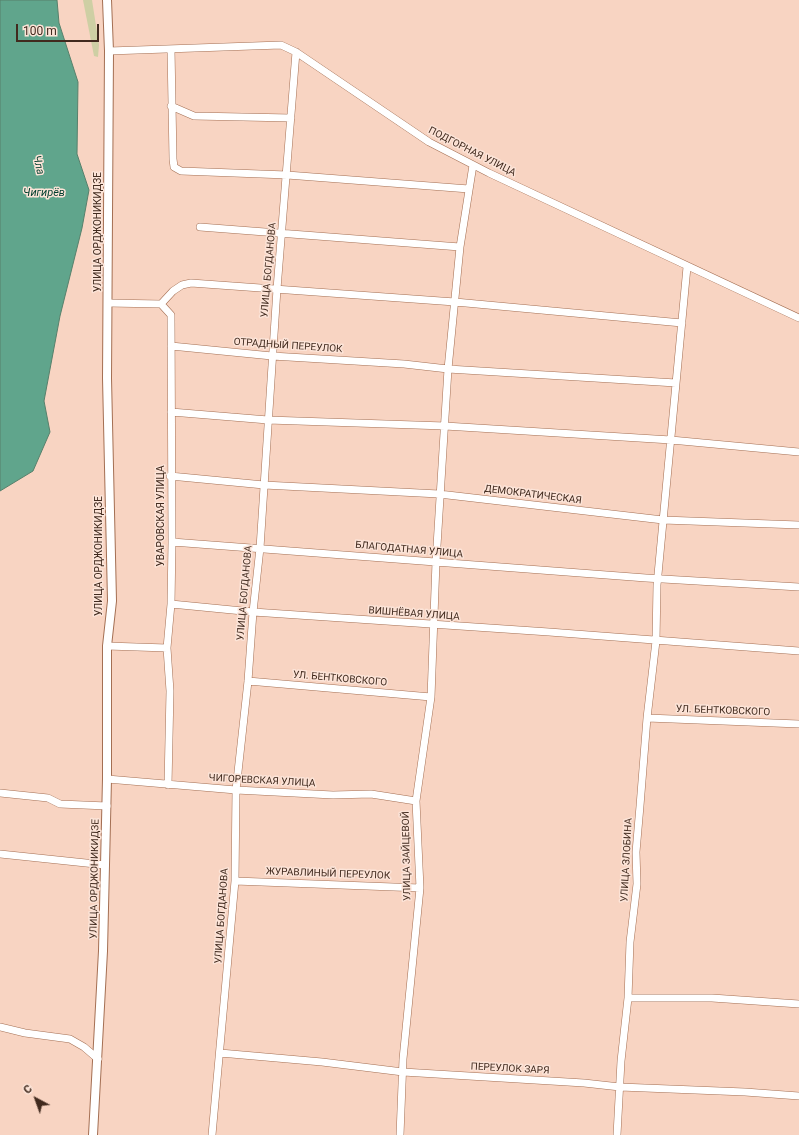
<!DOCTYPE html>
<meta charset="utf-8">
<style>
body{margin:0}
#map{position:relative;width:799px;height:1135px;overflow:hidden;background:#f8d4c2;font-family:Roboto,sans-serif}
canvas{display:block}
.north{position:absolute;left:16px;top:1079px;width:40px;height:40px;-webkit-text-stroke:3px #fce4d8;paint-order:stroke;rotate:319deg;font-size:11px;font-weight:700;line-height:16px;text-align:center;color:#412a1e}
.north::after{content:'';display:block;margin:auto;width:14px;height:18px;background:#412a1e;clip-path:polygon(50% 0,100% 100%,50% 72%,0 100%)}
.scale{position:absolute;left:16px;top:24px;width:83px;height:18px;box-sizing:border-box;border:2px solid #412a1e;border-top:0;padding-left:5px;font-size:12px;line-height:14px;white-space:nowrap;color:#412a1e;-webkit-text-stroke:3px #fce4d8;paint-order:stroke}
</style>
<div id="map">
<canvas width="799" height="1135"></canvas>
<div class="north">С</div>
<div class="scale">100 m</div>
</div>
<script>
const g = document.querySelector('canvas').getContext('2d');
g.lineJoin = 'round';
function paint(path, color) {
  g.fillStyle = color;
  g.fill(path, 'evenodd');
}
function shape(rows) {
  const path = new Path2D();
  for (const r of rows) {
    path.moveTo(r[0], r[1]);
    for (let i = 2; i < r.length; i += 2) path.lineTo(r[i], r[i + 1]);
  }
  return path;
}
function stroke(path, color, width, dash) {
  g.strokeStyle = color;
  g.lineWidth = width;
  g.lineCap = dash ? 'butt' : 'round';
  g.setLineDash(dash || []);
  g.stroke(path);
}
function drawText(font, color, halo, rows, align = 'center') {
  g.font = font + ' Roboto,sans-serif';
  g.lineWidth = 3;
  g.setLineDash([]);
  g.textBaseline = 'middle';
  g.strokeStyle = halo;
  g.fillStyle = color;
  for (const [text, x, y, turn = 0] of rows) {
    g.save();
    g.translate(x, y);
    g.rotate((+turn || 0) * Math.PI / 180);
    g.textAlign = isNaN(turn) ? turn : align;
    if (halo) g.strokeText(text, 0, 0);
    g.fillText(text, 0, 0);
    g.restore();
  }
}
paint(shape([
 [83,0,92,0,99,45,98,57,94,56]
]), '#cecfa4');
const water = shape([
 [0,0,57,0,59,23,78,82,77,154,89,190,82,228,60,316,44,401,50,432,33,471,0,491,0,0]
]);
paint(water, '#60a58c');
stroke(water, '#57806b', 1);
const minor = shape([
 [171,49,173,159,174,167,181,171,287,175,469,189],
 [109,51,281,45,296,52,429,142,489,173,799,318],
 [171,106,194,116,291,118],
 [200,227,460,247],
 [108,303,161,304,171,315,172,542,171,604,167,648,170,691,168,785],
 [161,304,173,291,182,285,191,283,455,302,682,323],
 [171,346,272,356,404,364,448,369,676,383],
 [171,412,268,420,445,426,671,440,799,452],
 [170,476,264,485,439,494,663,520,799,525],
 [172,542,646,578,799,587],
 [171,604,253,612,549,632,799,651],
 [107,646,167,648],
 [248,681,431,697],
 [647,718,799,724],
 [107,779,236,790,333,795,371,794,416,801],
 [0,793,48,798,60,804,107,806],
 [0,854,105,865],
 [235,881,420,888],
 [628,998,712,998,799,1004],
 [0,1027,25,1033,70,1039,84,1047,98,1059],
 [220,1053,322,1062,403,1072,584,1083,620,1087,745,1092,799,1096],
 [212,1135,235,881,236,790,248,681,253,612,260,548,277,289,296,52],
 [400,1135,403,1059,420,888,416,801,431,697,436,562,448,369,460,247,473,165],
 [617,1135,621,1061,628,998,630,942,637,884,636,852,640,806,647,718,656,641,657,585,687,267]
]);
const tertiary = shape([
 [93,1135,103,951,107,779,107,646,112,601,107,378,109,51,107,0]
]);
stroke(minor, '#a46f53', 8);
stroke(tertiary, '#a46f53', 10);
stroke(minor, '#fff', 7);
stroke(tertiary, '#fff', 8);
drawText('10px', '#412a1e', '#fce4d8', [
 ["ПОДГОРНАЯ УЛИЦА",472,152,27],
 ["УЛИЦА ОРДЖОНИКИДЗЕ",98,232,-90],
 ["УЛИЦА БОГДАНОВА",269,270,-85],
 ["ОТРАДНЫЙ ПЕРЕУЛОК",288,346,4],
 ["ДЕМОКРАТИЧЕСКАЯ",533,495,7],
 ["УВАРОВСКАЯ УЛИЦА",161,516,-90],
 ["БЛАГОДАТНАЯ УЛИЦА",409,550,5],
 ["УЛИЦА ОРДЖОНИКИДЗЕ",99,556,-90],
 ["УЛИЦА БОГДАНОВА",245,593,-85],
 ["ВИШНЁВАЯ УЛИЦА",414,614,4],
 ["УЛ. БЕНТКОВСКОГО",340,679,5],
 ["УЛ. БЕНТКОВСКОГО",723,711,2],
 ["ЧИГОРЕВСКАЯ УЛИЦА",262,781,3],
 ["УЛИЦА ЗАЙЦЕВОЙ",407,856,-91],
 ["УЛИЦА ЗЛОБИНА",627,860,-87],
 ["ЖУРАВЛИНЫЙ ПЕРЕУЛОК",328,874,2],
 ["УЛИЦА ОРДЖОНИКИДЗЕ",95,879,-89],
 ["УЛИЦА БОГДАНОВА",222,916,-86],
 ["ПЕРЕУЛОК ЗАРЯ",510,1069,3]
]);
drawText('italic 11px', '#003e2e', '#fce4d8', [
 ["Чла",38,165,77],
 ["Чигирёв",44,193]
]);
</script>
